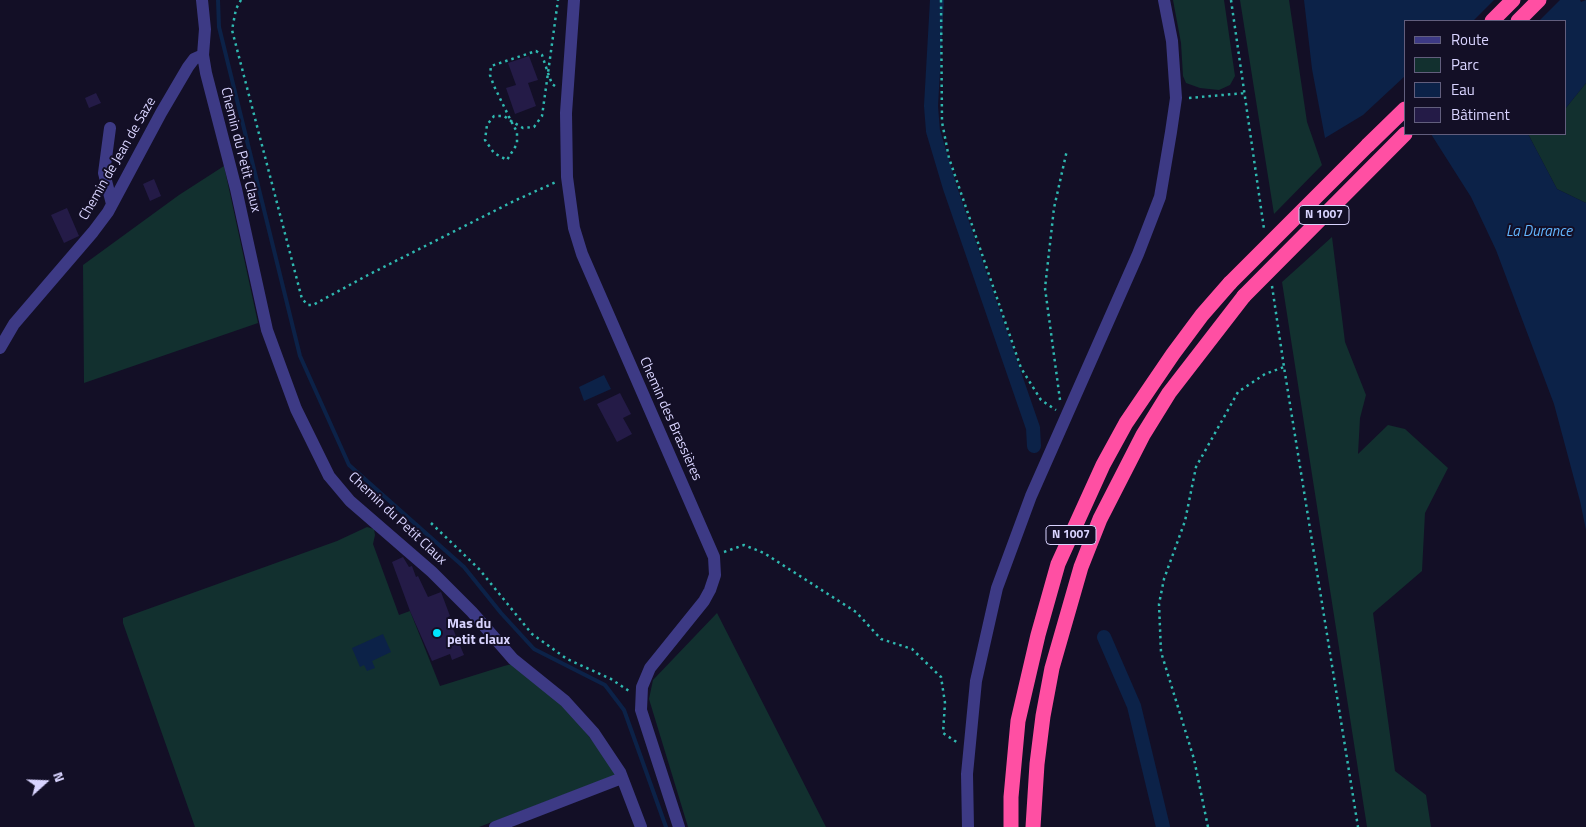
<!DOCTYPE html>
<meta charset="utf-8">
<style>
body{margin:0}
#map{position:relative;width:1586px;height:827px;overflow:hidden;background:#130f26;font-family:"Titillium Web",sans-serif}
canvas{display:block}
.legend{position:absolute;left:1404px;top:20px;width:162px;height:115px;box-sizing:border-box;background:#130f26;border:1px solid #625e7d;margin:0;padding:6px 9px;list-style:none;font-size:15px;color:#d9d4ff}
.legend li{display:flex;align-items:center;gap:10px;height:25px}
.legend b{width:25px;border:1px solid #625e7d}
.north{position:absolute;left:20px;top:757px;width:50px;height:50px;-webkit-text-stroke:4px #130f26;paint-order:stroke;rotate:70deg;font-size:14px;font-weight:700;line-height:20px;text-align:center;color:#d9d4ff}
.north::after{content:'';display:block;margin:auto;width:18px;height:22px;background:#d9d4ff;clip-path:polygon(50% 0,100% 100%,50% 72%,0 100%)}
</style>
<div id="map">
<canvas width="1586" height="827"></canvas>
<ul class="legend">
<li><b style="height:6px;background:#3d3a85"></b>Route</li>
<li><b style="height:14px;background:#12302f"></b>Parc</li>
<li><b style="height:14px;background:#0c2248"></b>Eau</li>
<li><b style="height:14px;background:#241b47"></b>Bâtiment</li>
</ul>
<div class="north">N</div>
</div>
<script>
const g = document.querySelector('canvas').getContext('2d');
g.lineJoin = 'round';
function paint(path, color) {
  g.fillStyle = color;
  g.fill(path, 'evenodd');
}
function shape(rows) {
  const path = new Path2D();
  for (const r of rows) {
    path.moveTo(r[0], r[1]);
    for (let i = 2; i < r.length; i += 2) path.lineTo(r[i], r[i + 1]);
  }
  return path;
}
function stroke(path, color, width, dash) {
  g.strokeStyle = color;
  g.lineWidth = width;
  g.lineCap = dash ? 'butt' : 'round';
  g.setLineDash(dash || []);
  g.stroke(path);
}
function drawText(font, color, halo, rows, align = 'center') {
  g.font = font + ' "Titillium Web",sans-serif';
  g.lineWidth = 4;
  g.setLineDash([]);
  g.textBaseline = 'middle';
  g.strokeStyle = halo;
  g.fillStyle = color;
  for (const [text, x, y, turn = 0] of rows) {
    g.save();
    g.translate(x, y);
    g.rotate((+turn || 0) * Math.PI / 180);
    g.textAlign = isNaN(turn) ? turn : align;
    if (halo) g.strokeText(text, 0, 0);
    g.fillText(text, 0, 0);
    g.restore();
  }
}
paint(shape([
 [1173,0,1224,0,1235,76,1230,85,1219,90,1200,88,1186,83,1183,76,1181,43],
 [1240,0,1289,0,1307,122,1322,165,1274,214],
 [1586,83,1586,203,1557,189,1528,134,1565,134,1565,109],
 [224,166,258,323,84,383,83,265,179,195],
 [1332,237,1345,342,1366,395,1360,418,1358,454,1388,425,1405,429,1448,468,1425,513,1422,571,1373,613,1395,771,1426,795,1431,827,1367,827,1282,282],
 [367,527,374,529,375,535,373,544,399,615,410,611,440,686,504,666,512,664,563,703,618,774,479,827,195,827,123,623,123,618,337,541],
 [717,613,826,827,688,827,649,699,653,680]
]), '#12302f');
paint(shape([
 [1304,0,1580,0,1581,2,1586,0,1586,83,1565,109,1565,21,1405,21,1405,76,1363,115,1325,138,1312,69],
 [1431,134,1528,134,1557,189,1586,203,1586,530,1580,501,1554,404,1496,250,1471,197],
 [604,375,611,389,584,401,579,387],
 [383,634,391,652,372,661,375,668,367,671,364,665,360,667,352,648]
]), '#0c2248');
paint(shape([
 [1494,0,1560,0,1539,21,1473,21]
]), '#130f26');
stroke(shape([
 [218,0,219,27,300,356,349,465,464,567,501,613,534,649,605,685,624,710,666,827]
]), '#0c2248', 4);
stroke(shape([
 [937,0,931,106,933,131,950,188,1033,428,1034,446],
 [1104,637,1134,706,1163,827]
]), '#0c2248', 14);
paint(shape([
 [529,56,538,80,528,83,536,106,515,114,506,88,516,85,508,63],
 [96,93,101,103,89,108,85,98],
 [154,179,161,196,150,201,143,184],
 [67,208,79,236,64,243,51,215],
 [620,393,631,414,623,418,632,434,617,442,597,404],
 [403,557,409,567,412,566,416,577,418,576,428,597,441,592,450,616,448,617,464,655,452,660,450,654,432,661,410,611,392,562]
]), '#241b47');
stroke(shape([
 [241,0,236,9,232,30,302,299,308,305,313,305,368,275,514,201,556,182],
 [941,0,942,122,949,158,1021,368,1041,400,1056,410],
 [1231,0,1264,229],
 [555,86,552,84,548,73,542,55,536,51,491,66,490,75,494,86,511,121,517,132,517,144,507,160,494,153,485,140,487,125,494,116,504,116,511,121,523,128,534,127,542,116,548,73,558,0],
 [1189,98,1245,93],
 [1272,286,1284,367,1358,827],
 [1060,400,1045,288,1054,208,1067,150],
 [431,523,479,569,532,634,567,659,611,679,629,691],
 [724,552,744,545,764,553,856,612,881,639,912,649,941,677,945,703,943,733,958,743],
 [1208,827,1194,759,1161,652,1159,604,1164,579,1185,521,1196,467,1238,392,1265,374,1284,367]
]), '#2fb8b0', 2.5, [2.5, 4]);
stroke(shape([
 [202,0,205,29,203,55,206,73,236,189,267,330,296,409,329,476,350,501,432,572,472,612,513,659,565,701,594,733,620,772,641,827],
 [574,0,566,113,567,177,574,228,582,254,714,557,715,575,710,590,704,601,650,668,642,687,641,710,679,827],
 [110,128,104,173,112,204],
 [0,348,14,324,93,232,108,212,161,113,188,67,194,59,203,55],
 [495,827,622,778],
 [968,827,967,774,976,681,997,588,1031,496,1138,254,1160,197,1171,132,1176,98,1172,41,1164,0]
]), '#3d3a85', 12);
stroke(shape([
 [1492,21,1513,0],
 [1518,21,1539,0],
 [1368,145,1405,109],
 [1011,827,1011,797,1018,721,1038,635,1058,564,1103,465,1126,423,1173,354,1202,315,1230,283],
 [1033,827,1037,764,1043,716,1052,668,1081,567,1100,519,1143,435,1169,393,1244,296]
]), '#ff4fa3', 15);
stroke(shape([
 [1230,283,1368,145],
 [1244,296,1405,134]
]), '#ff4fa3', 15);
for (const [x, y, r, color] of [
 [437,633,5,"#00e5ff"]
]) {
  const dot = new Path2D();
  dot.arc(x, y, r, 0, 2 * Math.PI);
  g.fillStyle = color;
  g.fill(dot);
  stroke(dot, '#130f26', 2);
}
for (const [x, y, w] of [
 [1324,215,50],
 [1071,535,50]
]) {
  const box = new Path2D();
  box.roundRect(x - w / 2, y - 9.5, w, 19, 4);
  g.fillStyle = '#130f26';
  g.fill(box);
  stroke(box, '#d9d4ff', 1);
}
drawText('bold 12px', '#d9d4ff', null, [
 ["N 1007",1324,215],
 ["N 1007",1071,535]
]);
drawText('14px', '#d9d4ff', '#130f26', [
 ["Chemin du Petit Claux",240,150,76],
 ["Chemin de Jean de Saze",118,159,-60],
 ["Chemin des Brassières",670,419,66],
 ["Chemin du Petit Claux",397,519,43]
]);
drawText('bold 14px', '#d9d4ff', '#130f26', [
 ["Mas du",447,625],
 ["petit claux",447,641]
], 'left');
drawText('italic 15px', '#62b6ff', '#130f26', [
 ["La Durance",1539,232]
]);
</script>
